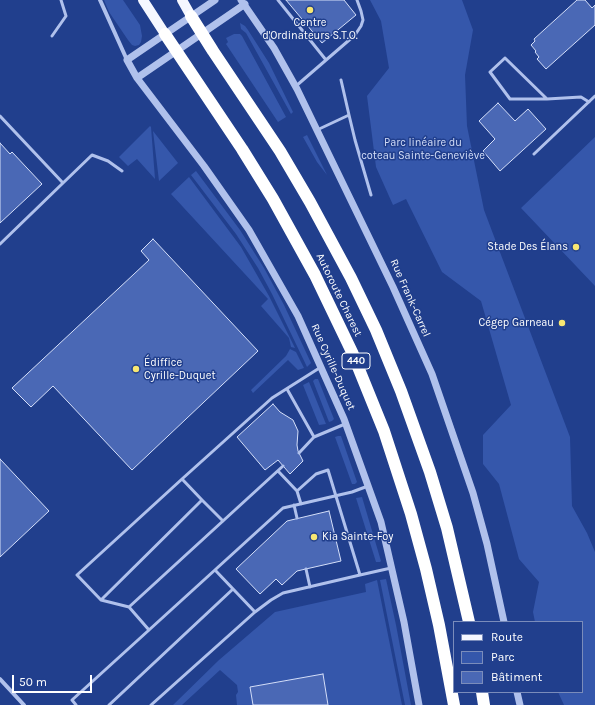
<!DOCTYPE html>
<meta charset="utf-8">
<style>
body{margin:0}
#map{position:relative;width:595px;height:705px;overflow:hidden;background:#213f8d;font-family:Karla,sans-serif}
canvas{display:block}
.legend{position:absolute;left:453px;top:621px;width:130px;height:72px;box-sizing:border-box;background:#213f8d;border:1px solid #7a8cbb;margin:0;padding:5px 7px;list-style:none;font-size:12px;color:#fff}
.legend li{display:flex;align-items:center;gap:8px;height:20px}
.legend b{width:20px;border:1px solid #7a8cbb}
.scale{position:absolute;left:12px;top:675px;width:80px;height:18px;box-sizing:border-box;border:2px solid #fff;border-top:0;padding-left:5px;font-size:12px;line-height:14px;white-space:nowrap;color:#fff;-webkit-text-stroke:3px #213f8d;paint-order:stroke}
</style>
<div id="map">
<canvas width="595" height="705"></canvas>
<ul class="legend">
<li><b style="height:5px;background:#f5f7ff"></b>Route</li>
<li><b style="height:11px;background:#3557ab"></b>Parc</li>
<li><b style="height:11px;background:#4a68b5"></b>Bâtiment</li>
</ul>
<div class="scale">50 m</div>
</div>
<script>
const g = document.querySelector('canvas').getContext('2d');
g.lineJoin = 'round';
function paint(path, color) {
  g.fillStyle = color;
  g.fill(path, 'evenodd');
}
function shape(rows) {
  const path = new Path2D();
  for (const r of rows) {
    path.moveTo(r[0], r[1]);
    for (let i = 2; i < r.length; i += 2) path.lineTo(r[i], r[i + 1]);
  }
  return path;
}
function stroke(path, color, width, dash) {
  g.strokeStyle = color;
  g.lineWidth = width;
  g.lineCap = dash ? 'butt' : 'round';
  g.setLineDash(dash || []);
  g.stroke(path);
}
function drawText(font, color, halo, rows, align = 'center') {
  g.font = font + ' Karla,sans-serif';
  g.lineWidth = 3;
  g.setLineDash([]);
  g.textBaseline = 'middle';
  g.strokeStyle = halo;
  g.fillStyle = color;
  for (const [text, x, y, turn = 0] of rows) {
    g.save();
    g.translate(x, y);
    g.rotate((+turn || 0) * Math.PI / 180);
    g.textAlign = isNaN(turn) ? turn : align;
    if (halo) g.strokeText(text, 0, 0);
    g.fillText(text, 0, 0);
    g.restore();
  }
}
paint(shape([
 [104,0,123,0,140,25,142,36,141,42,139,45,135,46,132,45,128,40,109,12],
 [370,0,462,0,473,30,465,75,467,126,484,210,570,437,572,506,587,533,595,552,595,705,564,705,558,692,582,692,582,622,535,622,533,612,539,582,519,559,499,484,483,464,483,435,511,405,481,301,442,272,406,199,393,205,376,167,367,96,389,68,381,21],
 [240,23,245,26,248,30,269,63,293,112,291,114,246,33,241,29],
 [234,34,240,34,242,36,286,117,278,122,226,44,228,42,226,38],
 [150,126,151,127,155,179,137,159,128,166,119,157],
 [153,131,178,163,159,181],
 [307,135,327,175,317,162,303,137],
 [595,137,595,286,521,208],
 [196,171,240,230,264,268,284,305,311,363,307,367,272,294,258,268,236,234,191,175],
 [189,177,241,247,269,296,295,348,291,347,289,338,261,306,268,299,171,194],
 [290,349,296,352,304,368,298,370,288,360,253,393,251,390,286,356],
 [315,379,318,379,334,419,332,421,329,422,313,381],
 [309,382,326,424,319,425,303,385],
 [338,436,341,436,357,482,355,484,352,484,335,437],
 [362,497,381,561,380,562,376,562,356,498],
 [386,579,396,625,411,705,405,705,380,580],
 [377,580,402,705,328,705,323,674,250,687,253,705,237,705,236,695,238,692,237,685,220,670,182,705,173,705,219,660,275,612,366,592,365,584]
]), '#3557ab');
const building = shape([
 [286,0,344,0,356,15,322,43,286,0],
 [577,0,585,0,592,8,595,5,595,25,546,69,537,59,539,57,535,52,536,51,531,45,535,41,534,39,577,0],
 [498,103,515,121,528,109,546,129,500,171,483,151,495,139,479,121,498,103],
 [0,143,10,154,12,152,42,184,0,223,0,143],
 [153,239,258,351,132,470,53,386,31,407,12,388,149,260,141,251,153,239],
 [273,404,280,412,293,420,298,431,297,445,298,451,303,461,290,474,278,460,265,470,237,437,273,404],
 [0,459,49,511,0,557,0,459],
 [329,511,341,561,297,571,282,585,276,579,260,594,236,569,287,521,329,511],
 [323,674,328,705,253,705,250,687,323,674]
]);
paint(building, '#4a68b5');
stroke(building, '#d5dff9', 1);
stroke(shape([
 [278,0,326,60],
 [52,36,66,16,61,0],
 [505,58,547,99,510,99,490,72,505,58],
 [296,86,355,35,361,26,363,20,361,11,357,0],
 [547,99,581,97,589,102],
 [349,115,355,140,371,195],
 [0,116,63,183,92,155,108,161,122,171],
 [317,130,349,115,341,80],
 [534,154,595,96],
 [0,244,63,183],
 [287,389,314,437,345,424],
 [299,453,314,437],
 [278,471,297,491,301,504],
 [182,479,202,500,101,600,77,575,182,479,272,398,321,367],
 [297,491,316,474,328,470,360,575,391,568],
 [202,500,223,521],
 [294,505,297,518],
 [306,569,310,587],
 [215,570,255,612,271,600,283,593,360,575],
 [101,600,129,607,283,466],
 [129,607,149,630,283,508,352,492,368,486],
 [76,705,72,700,149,630],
 [109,705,233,589],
 [151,705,255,612]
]), '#b0c1ec', 3);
stroke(shape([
 [100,0,127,60],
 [0,679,24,705]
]), '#b0c1ec', 4);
stroke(shape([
 [215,0,127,60,137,78,204,166,249,230,298,316,344,419,381,522,404,622,419,705],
 [241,0,274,48,297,89,393,287,432,374,473,493,487,544,504,622],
 [137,78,245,4],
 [517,692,520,705]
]), '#b0c1ec', 7);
stroke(shape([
 [143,0,165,34],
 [182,0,191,16]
]), '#f5f7ff', 10);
stroke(shape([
 [191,16,213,51,280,151,310,202,351,278,376,330,401,391,430,472,447,528,469,622],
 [165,34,242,149,273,199,315,275,352,352,384,431,411,514,426,569,439,625,454,705],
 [482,692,484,705]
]), '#fff', 12);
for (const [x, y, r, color] of [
 [310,10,4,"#f8e772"],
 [576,247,4,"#f8e772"],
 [562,323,4,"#f8e772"],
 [136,369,4,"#f8e772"],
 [314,537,4,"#f8e772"]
]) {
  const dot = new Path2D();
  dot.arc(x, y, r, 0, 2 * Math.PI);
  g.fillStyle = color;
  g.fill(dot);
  stroke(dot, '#213f8d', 1.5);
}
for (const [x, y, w] of [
 [356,361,28]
]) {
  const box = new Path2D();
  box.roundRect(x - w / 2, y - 8, w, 16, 3);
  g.fillStyle = '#213f8d';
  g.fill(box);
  stroke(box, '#fff', 1);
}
drawText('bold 10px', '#fff', null, [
 ["440",356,361]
]);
drawText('11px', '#fff', '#213f8d', [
 ["Centre",310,23,"center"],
 ["d'Ordinateurs S.T.O.",310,36,"center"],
 ["Stade Des Élans",568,247],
 ["Cégep Garneau",554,323],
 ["Édiffice",144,363,"left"],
 ["Cyrille-Duquet",144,376,"left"],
 ["Kia Sainte-Foy",322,537,"left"]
], 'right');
drawText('11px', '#d5dff9', '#213f8d', [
 ["Parc linéaire du",423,143],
 ["coteau Sainte-Geneviève",423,156]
]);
drawText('11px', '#fff', '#213f8d', [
 ["Autoroute Charest",339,295,64],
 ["Rue Frank-Carrel",410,298,66],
 ["Rue Cyrille-Duquet",333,367,66]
]);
</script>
